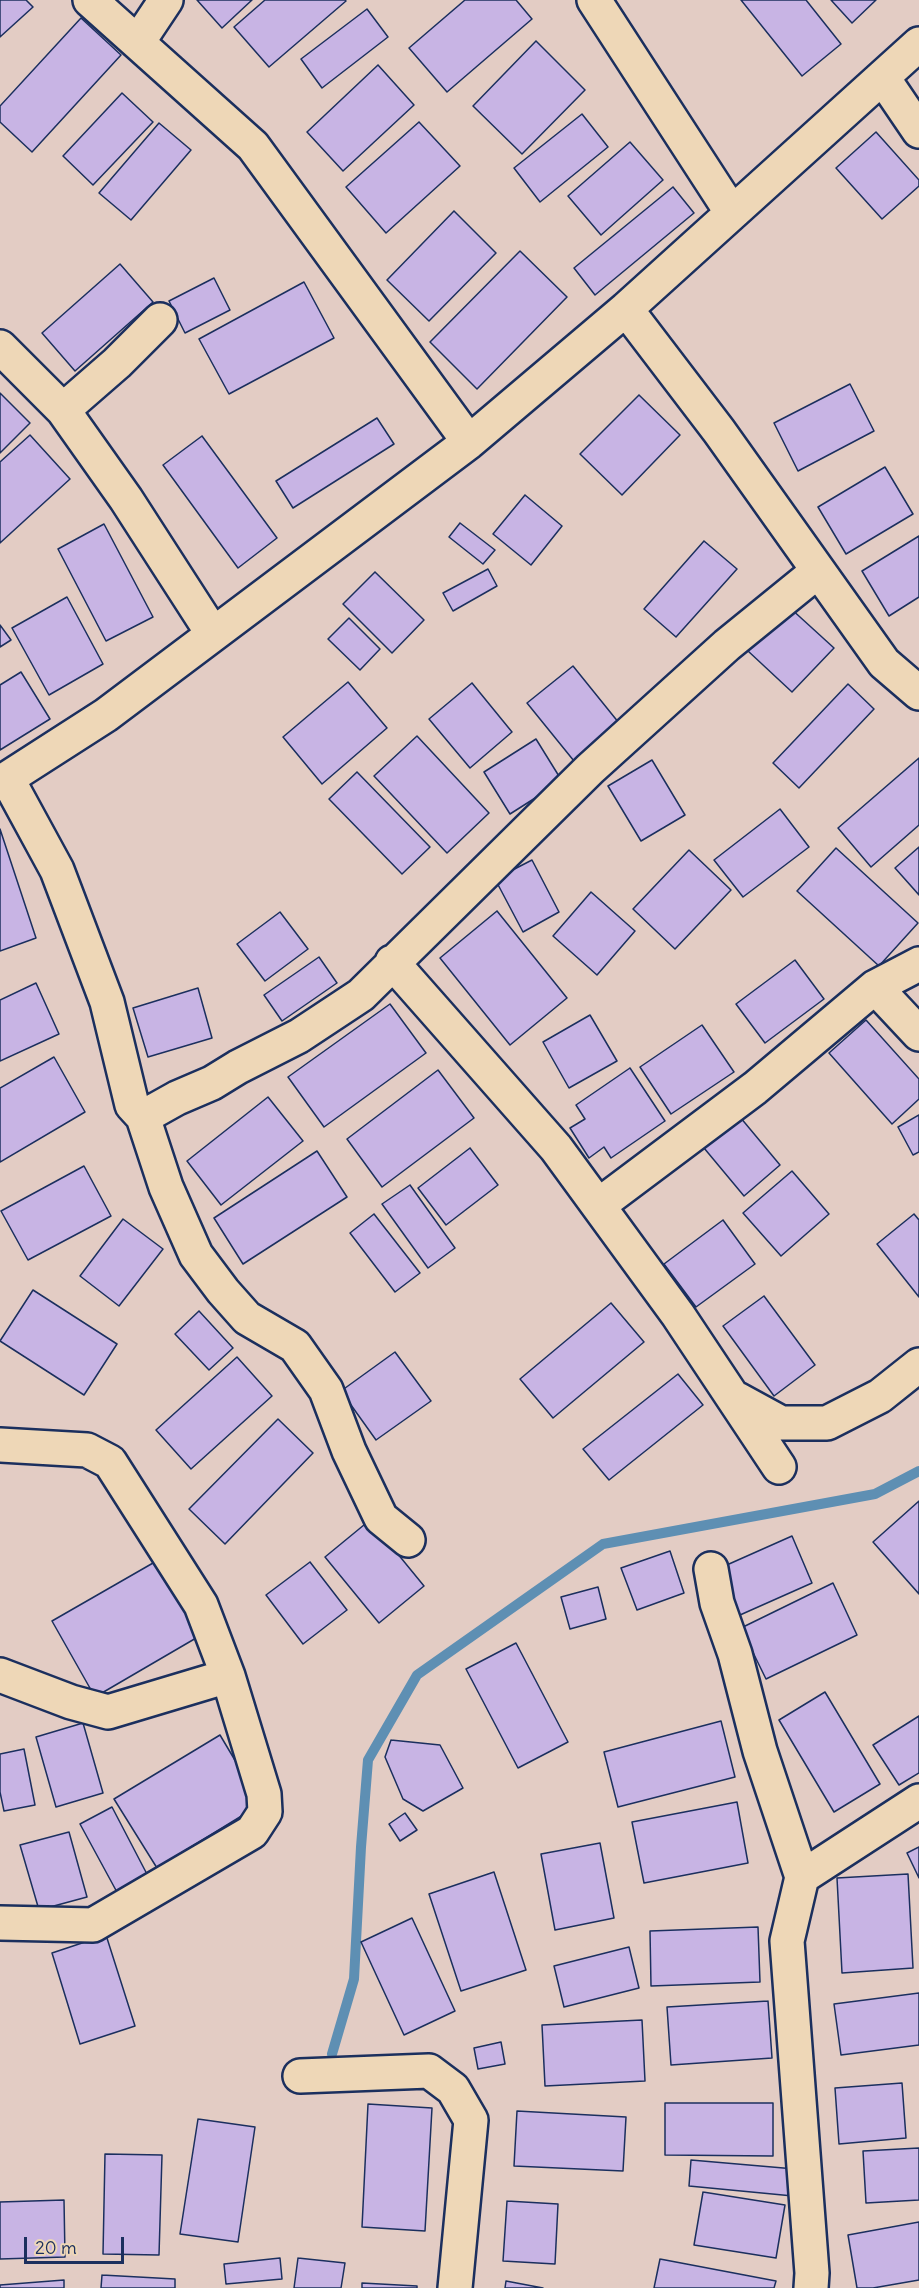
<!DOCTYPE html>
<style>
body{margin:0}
#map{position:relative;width:919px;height:2288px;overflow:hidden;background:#e3ccc4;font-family:Delius,sans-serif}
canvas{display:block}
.scale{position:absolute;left:24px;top:2237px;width:100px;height:27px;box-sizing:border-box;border:3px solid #1b2f5e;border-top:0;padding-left:8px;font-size:18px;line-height:21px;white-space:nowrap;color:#1b2f5e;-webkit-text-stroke:4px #eed7b7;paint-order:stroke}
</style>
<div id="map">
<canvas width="919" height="2288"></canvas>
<div class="scale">20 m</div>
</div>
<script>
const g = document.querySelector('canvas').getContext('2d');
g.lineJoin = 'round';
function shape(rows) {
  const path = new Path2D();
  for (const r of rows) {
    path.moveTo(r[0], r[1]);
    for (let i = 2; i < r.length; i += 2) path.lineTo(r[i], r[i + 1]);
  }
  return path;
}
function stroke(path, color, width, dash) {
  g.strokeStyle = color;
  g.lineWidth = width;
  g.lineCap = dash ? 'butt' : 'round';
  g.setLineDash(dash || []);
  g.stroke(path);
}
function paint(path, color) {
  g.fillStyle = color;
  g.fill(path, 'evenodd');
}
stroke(shape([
 [332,2054,354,1979,361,1847,368,1760,417,1675,603,1544,875,1494,919,1471]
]), '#5e8fb3', 10);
const building = shape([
 [0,0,26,0,33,7,0,37,0,0],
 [197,0,252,0,222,28,197,0],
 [265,0,345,0,346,1,269,67,234,27,265,0],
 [465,0,516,0,532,19,447,92,409,48,465,0],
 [741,0,806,0,841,44,802,76,741,0],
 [831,0,876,0,852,23,831,0],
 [367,9,388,37,322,88,301,59,367,9],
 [81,18,121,55,32,152,0,122,0,106,81,18],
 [536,41,585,90,522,154,473,106,536,41],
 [378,65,414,105,343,171,307,132,378,65],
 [122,93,153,122,93,185,63,156,122,93],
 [582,114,608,147,540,202,514,168,582,114],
 [419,122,460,166,386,233,346,187,419,122],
 [159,123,191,150,131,220,99,193,159,123],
 [876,132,919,180,919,186,882,219,836,168,876,132],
 [630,142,663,180,601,235,568,196,630,142],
 [673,187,694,213,595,295,574,268,673,187],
 [454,211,496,253,429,321,387,280,454,211],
 [520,251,567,297,477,389,430,342,520,251],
 [120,264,153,302,75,371,42,333,120,264],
 [214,278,230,310,185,333,169,301,214,278],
 [304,282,334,338,229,394,199,339,304,282],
 [850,384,874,431,798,471,774,423,850,384],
 [0,393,30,423,0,453,0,393],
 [639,395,680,435,622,495,580,454,639,395],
 [377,418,394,444,293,508,276,481,377,418],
 [30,435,70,479,0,543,0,462,30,435],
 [202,436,277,538,238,568,163,465,202,436],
 [885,467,913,514,846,554,818,507,885,467],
 [525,495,562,526,531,565,493,534,525,495],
 [460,523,495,550,483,564,449,537,460,523],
 [104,524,153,617,106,641,58,549,104,524],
 [919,536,919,597,889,616,862,571,919,536],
 [704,541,737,569,676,637,644,609,704,541],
 [488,569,497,586,453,611,443,593,488,569],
 [375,572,424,620,392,653,343,604,375,572],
 [67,597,103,664,49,695,12,628,67,597],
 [789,607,834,648,792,692,748,651,789,607],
 [349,618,380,649,360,670,328,639,349,618],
 [0,625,11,640,0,647,0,625],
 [573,666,619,723,574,761,527,703,573,666],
 [21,672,50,719,0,750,0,685,21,672],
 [348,682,387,728,322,784,283,737,348,682],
 [472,683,512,732,470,768,429,719,472,683],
 [848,684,874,709,799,788,773,763,848,684],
 [417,736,489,813,447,853,374,776,417,736],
 [536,739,562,781,510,814,484,772,536,739],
 [919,758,919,825,871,867,838,828,919,758],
 [652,760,685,815,641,841,608,786,652,760],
 [357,772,430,847,402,874,329,799,357,772],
 [780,809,809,847,743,897,714,860,780,809],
 [0,829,36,938,0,951,0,829],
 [919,847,919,895,895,868,919,847],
 [836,848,918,923,879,966,797,891,836,848],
 [689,850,731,890,675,949,633,909,689,850],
 [532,860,559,912,523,932,495,879,532,860],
 [591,892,635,931,597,975,553,936,591,892],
 [497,911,567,998,510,1045,440,958,497,911],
 [280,912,308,949,265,981,237,944,280,912],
 [319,957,337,983,282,1021,264,995,319,957],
 [795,960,824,999,765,1043,736,1004,795,960],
 [36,983,59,1034,0,1061,0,1000,36,983],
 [198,988,212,1038,148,1057,133,1008,198,988],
 [390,1004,426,1053,324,1127,288,1077,390,1004],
 [590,1015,617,1061,569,1088,543,1042,590,1015],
 [866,1020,919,1079,919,1099,892,1124,829,1053,866,1020],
 [702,1025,734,1072,671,1114,640,1067,702,1025],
 [54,1057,85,1112,0,1162,0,1088,54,1057],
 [630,1068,665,1121,611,1158,604,1147,589,1158,570,1128,585,1119,576,1105,630,1068],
 [438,1070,474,1118,382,1187,347,1139,438,1070],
 [268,1097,303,1141,221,1205,187,1161,268,1097],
 [919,1115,919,1152,913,1155,898,1127,919,1115],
 [740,1117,780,1165,744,1196,704,1148,740,1117],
 [470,1148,498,1185,446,1225,418,1188,470,1148],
 [317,1151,347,1197,243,1264,214,1218,317,1151],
 [84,1166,111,1216,28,1260,1,1211,84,1166],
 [792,1171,829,1214,781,1256,743,1213,792,1171],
 [410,1185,455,1248,428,1268,382,1204,410,1185],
 [374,1214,420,1273,395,1292,350,1233,374,1214],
 [914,1214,919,1220,919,1297,877,1244,914,1214],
 [123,1219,163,1249,119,1306,80,1276,123,1219],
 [723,1220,755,1264,696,1307,664,1264,723,1220],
 [33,1290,117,1344,84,1395,0,1341,33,1290],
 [764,1296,815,1365,774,1396,723,1326,764,1296],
 [611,1303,644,1342,553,1418,520,1379,611,1303],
 [199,1311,233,1348,209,1370,175,1334,199,1311],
 [395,1352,431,1401,376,1440,341,1391,395,1352],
 [237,1357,272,1396,191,1469,156,1430,237,1357],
 [678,1374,703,1405,609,1480,583,1449,678,1374],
 [278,1419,313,1453,225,1544,189,1509,278,1419],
 [919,1501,919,1594,873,1542,919,1501],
 [370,1520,424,1586,379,1623,325,1557,370,1520],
 [792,1536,812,1583,740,1615,720,1568,792,1536],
 [670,1551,684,1593,637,1610,621,1568,670,1551],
 [160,1559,203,1634,95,1697,52,1621,160,1559],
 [310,1562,347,1610,303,1644,266,1595,310,1562],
 [833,1583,857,1635,766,1679,741,1628,833,1583],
 [598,1587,606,1619,570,1629,561,1597,598,1587],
 [516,1643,568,1742,518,1768,466,1669,516,1643],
 [825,1692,880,1784,834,1812,779,1720,825,1692],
 [919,1716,919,1773,899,1785,873,1745,919,1716],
 [721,1721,735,1777,618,1807,604,1752,721,1721],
 [83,1723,103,1793,56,1807,36,1737,83,1723],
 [220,1735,261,1804,157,1868,114,1799,220,1735],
 [391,1740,440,1745,463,1788,423,1811,403,1799,385,1757,391,1740],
 [24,1749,35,1805,4,1811,0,1792,0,1754,24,1749],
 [737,1802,748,1863,644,1883,632,1822,737,1802],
 [112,1807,149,1878,118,1894,80,1824,112,1807],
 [405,1813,417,1830,400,1841,389,1824,405,1813],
 [69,1832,87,1897,39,1910,20,1845,69,1832],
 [600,1843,614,1918,555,1930,541,1854,600,1843],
 [919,1847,919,1878,907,1853,919,1847],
 [494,1872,526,1970,461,1991,429,1894,494,1872],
 [908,1874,913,1968,842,1973,837,1878,908,1874],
 [412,1918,455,2011,404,2035,361,1942,412,1918],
 [758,1927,760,1982,651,1986,650,1931,758,1927],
 [106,1935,135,2026,80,2044,52,1953,106,1935],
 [629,1947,639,1988,564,2007,554,1966,629,1947],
 [919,1993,919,2045,841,2055,834,2004,919,1993],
 [768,2001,772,2058,671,2065,667,2007,768,2001],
 [642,2020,645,2081,545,2086,542,2025,642,2020],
 [501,2042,505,2064,478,2069,474,2048,501,2042],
 [902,2083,906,2138,839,2144,835,2088,902,2083],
 [665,2103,773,2103,773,2156,665,2155,665,2103],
 [368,2104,432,2108,425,2231,362,2227,368,2104],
 [517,2111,626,2117,623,2171,514,2166,517,2111],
 [198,2119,255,2127,238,2242,180,2234,198,2119],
 [919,2148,919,2200,866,2203,863,2151,919,2148],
 [105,2154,162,2155,159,2255,103,2254,105,2154],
 [691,2160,795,2169,793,2196,689,2186,691,2160],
 [703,2192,785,2205,776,2258,694,2245,703,2192],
 [64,2200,65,2257,0,2259,0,2202,64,2200],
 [507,2201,558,2204,555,2264,503,2261,507,2201],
 [919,2222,919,2280,873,2288,857,2288,848,2235,919,2222],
 [280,2258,282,2279,226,2284,224,2264,280,2258],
 [298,2258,345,2263,341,2288,294,2288,298,2258],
 [660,2259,776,2281,774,2288,654,2288,660,2259],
 [102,2275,175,2279,175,2288,101,2288,102,2275],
 [64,2280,64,2288,0,2288,0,2285,64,2280],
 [506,2281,543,2288,505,2288,506,2281],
 [362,2283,417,2286,417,2288,362,2288,362,2283]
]);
paint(building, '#c8b4e4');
stroke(building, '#1b2f5e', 1.5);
const street = shape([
 [90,0,253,146,469,442],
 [594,0,732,213],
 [138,42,166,0],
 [883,78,919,131],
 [626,309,719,431,884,663,919,693],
 [0,347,63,410,126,499,213,634],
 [63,410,117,363,160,320],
 [8,780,57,870,107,1002,132,1105,143,1117,166,1187,196,1255,223,1291,247,1318,295,1346,326,1390,349,1451,381,1518,408,1540],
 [0,783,106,715,469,442,626,309,919,44],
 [392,962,556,1148,678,1315,779,1467],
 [875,987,919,1034],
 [143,1117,177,1098,212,1083,238,1067,299,1036,361,995,590,769,727,645,818,571],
 [599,1205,755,1088,875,987,919,964],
 [737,1399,781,1423,827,1423,880,1396,919,1365],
 [0,1445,87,1450,110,1462,201,1605,228,1676,264,1794,265,1812,252,1832,93,1925,0,1923],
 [711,1569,717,1603,735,1654,760,1751,802,1877,787,1941,812,2273,811,2288],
 [0,1675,71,1702,108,1712,228,1676],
 [802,1877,919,1801],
 [300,2076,429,2071,453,2089,471,2120,455,2288]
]);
stroke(street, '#1b2f5e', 38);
stroke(street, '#eed7b7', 33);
</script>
